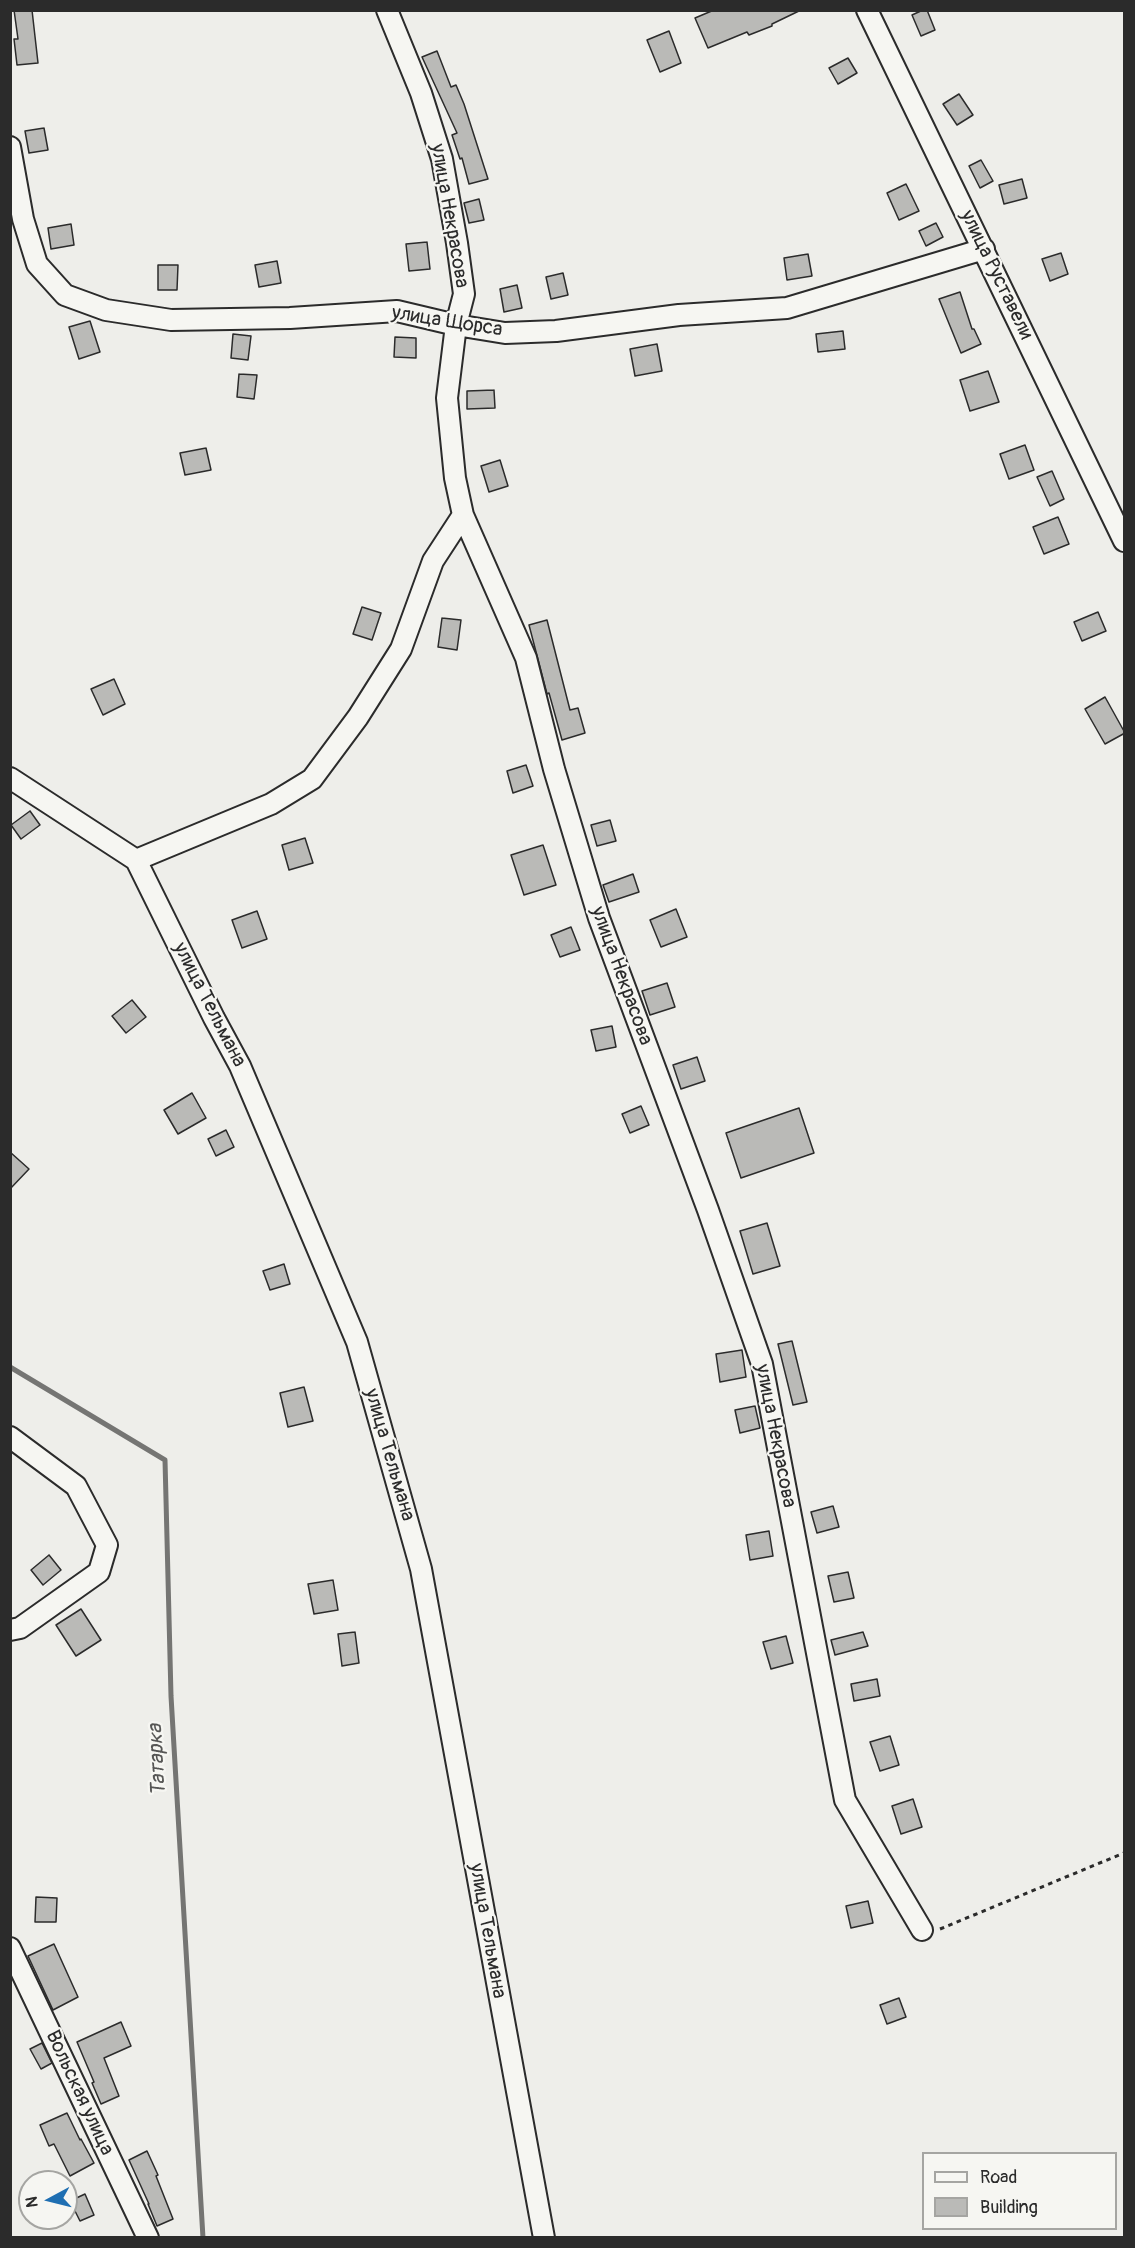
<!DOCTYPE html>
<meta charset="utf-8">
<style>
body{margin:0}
#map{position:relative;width:1135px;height:2248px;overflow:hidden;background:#eeeeea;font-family:Pangolin,sans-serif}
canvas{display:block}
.frame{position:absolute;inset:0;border:12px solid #2b2b2b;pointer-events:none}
.legend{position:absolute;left:922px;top:2152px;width:195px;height:78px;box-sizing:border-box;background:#f6f6f2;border:2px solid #a5a5a2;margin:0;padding:8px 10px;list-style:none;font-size:18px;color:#2b2b2b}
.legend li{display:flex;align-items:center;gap:12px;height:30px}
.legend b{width:30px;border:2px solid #a5a5a2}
.north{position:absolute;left:18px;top:2170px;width:60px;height:60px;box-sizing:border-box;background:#f6f6f2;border:2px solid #a5a5a2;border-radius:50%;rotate:263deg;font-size:16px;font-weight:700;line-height:24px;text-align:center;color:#2b2b2b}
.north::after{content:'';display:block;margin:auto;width:21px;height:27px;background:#1f6fb2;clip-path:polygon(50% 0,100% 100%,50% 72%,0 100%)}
</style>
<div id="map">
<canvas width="1135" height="2248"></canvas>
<div class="frame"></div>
<ul class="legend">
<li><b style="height:8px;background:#f6f6f2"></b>Road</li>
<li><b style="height:16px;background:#babab7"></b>Building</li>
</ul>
<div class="north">N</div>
</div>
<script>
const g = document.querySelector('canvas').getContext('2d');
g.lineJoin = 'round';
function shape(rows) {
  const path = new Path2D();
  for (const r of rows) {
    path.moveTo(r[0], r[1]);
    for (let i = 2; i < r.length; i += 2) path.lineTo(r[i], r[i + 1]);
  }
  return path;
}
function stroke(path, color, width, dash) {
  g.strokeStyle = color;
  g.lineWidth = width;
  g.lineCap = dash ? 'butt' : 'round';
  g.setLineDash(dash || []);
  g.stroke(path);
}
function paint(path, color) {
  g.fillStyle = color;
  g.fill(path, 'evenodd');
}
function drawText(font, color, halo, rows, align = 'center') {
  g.font = font + ' Pangolin,sans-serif';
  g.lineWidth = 4.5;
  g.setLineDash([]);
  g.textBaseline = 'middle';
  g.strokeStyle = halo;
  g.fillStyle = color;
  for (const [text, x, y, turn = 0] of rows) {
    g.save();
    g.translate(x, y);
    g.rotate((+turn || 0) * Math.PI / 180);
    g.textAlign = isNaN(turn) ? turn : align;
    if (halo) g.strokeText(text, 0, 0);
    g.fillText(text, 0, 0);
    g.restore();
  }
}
stroke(shape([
 [10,1367,165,1460,171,1696,203,2238]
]), '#757573', 5);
const building = shape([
 [14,10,32,10,38,63,17,65,14,39,18,39,14,10],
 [714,10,801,10,772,24,772,26,749,35,747,32,708,48,695,18,714,10],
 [923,10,927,10,935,30,921,36,912,15,923,10],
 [669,31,681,63,660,72,647,40,669,31],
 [437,51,451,87,456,85,464,104,488,179,469,184,462,158,460,159,452,135,457,133,422,57,437,51],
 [848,58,857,73,838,84,829,68,848,58],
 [959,94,973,115,957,125,943,104,959,94],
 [44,128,48,150,29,153,25,131,44,128],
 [981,160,993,181,980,188,969,166,981,160],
 [1022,179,1027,198,1004,204,999,185,1022,179],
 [906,184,919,211,899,220,887,193,906,184],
 [479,199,484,220,469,223,464,203,479,199],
 [936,223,943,237,926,246,919,231,936,223],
 [71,224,74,245,51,249,48,228,71,224],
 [427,242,430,269,409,271,406,244,427,242],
 [1061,253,1068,274,1050,281,1042,259,1061,253],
 [808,254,812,276,787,280,784,258,808,254],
 [277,261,281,283,259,287,255,265,277,261],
 [158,265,178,265,177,290,158,290,158,265],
 [563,273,568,295,551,299,546,277,563,273],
 [517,285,522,308,504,312,500,289,517,285],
 [960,292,972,329,974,329,981,344,961,353,939,299,960,292],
 [90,321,100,352,79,359,69,327,90,321],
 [843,331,845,349,818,352,816,334,843,331],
 [233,334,251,336,248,360,231,358,233,334],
 [395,337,416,338,416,358,394,357,395,337],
 [657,344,662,371,635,376,630,349,657,344],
 [988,371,999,402,970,411,960,380,988,371],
 [239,374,257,375,254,399,237,397,239,374],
 [494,390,495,408,467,409,467,391,494,390],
 [1025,445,1034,470,1009,479,1000,454,1025,445],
 [206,448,211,470,185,475,180,453,206,448],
 [500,460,508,486,489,492,481,466,500,460],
 [1052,471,1064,499,1050,506,1037,477,1052,471],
 [1058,517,1069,544,1044,554,1033,527,1058,517],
 [362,607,381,613,372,640,353,634,362,607],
 [1098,612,1106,631,1082,641,1074,622,1098,612],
 [442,618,461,620,457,650,438,647,442,618],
 [547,620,570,710,578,708,585,733,562,740,549,693,547,694,529,625,547,620],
 [114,679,125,704,103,715,91,689,114,679],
 [1105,697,1125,733,1105,744,1085,709,1105,697],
 [526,765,533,786,513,793,507,771,526,765],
 [30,811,40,825,21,839,11,825,30,811],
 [610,820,616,841,597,846,591,825,610,820],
 [305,838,313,863,289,870,282,845,305,838],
 [543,845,556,885,524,895,511,855,543,845],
 [633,874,639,892,609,902,603,885,633,874],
 [676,909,687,937,661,947,650,920,676,909],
 [257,911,267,939,242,948,232,920,257,911],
 [571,927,580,950,560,957,551,935,571,927],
 [667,983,675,1007,650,1015,642,991,667,983],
 [132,1000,146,1017,126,1033,112,1016,132,1000],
 [612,1026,616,1047,596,1051,591,1030,612,1026],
 [697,1057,705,1081,681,1089,673,1065,697,1057],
 [192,1093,206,1118,178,1134,164,1110,192,1093],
 [641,1106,649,1125,630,1133,622,1114,641,1106],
 [799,1108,814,1153,741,1178,726,1133,799,1108],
 [226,1130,234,1147,216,1156,208,1139,226,1130],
 [10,1152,29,1169,10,1189,10,1152],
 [767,1223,780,1266,753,1274,740,1231,767,1223],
 [284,1264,290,1284,270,1290,263,1271,284,1264],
 [792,1341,807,1402,793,1405,778,1344,792,1341],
 [742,1350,746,1377,720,1382,716,1354,742,1350],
 [304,1387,313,1421,288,1427,280,1393,304,1387],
 [755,1406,760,1428,740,1433,735,1410,755,1406],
 [833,1506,839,1527,817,1533,811,1512,833,1506],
 [769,1531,773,1556,750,1560,746,1535,769,1531],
 [49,1555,61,1570,43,1585,31,1570,49,1555],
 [848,1572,854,1598,834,1602,828,1576,848,1572],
 [333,1580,338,1610,314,1614,308,1584,333,1580],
 [81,1609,101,1640,76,1656,56,1625,81,1609],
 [355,1632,359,1663,342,1666,338,1634,355,1632],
 [863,1632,868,1646,835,1655,831,1640,863,1632],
 [786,1636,793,1663,771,1669,763,1642,786,1636],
 [877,1679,880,1696,854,1701,851,1684,877,1679],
 [890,1736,899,1765,880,1771,870,1742,890,1736],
 [913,1799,922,1827,901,1834,892,1806,913,1799],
 [36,1897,57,1898,56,1922,35,1922,36,1897],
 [868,1901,873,1923,851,1928,846,1906,868,1901],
 [54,1944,78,1997,53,2010,28,1956,54,1944],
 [899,1998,906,2017,887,2024,880,2005,899,1998],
 [121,2022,131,2046,104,2058,119,2096,101,2104,92,2083,94,2082,77,2042,121,2022],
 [42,2043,52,2063,41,2069,30,2049,42,2043],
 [67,2113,80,2140,81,2139,94,2163,70,2176,54,2144,49,2146,40,2125,67,2113],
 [147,2151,158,2175,156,2176,173,2219,157,2226,148,2204,149,2204,129,2160,147,2151],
 [85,2194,94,2215,80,2221,70,2201,85,2194]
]);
paint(building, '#babab7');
stroke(building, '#2b2b2b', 1.5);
const street = shape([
 [387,10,421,93,442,159,457,243,464,294,456,325,447,398,455,478,463,515,526,658,554,769,599,918,708,1210,762,1364,845,1800,922,1930],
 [867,10,1124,541],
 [10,147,23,219,37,264,65,295,106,310,171,320,290,318,397,311,456,325,505,333,556,331,679,315,787,308,984,249],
 [10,778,136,860,214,1018,240,1066,357,1342,421,1569,544,2238],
 [136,860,271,804,312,779,358,717,401,649,433,561,463,515],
 [10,1437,76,1486,107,1545,99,1572,20,1628,10,1630],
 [10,1948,148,2238]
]);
stroke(street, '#2b2b2b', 24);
stroke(shape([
 [940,1929,1124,1853]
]), '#2b2b2b', 3, [4.5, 4.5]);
stroke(street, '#f6f6f2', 20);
drawText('20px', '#2b2b2b', '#f6f6f2', [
 ["улица Некрасова",449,216,80],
 ["улица Руставели",996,275,64],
 ["улица Щорса",447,322,9],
 ["улица Некрасова",621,976,70],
 ["улица Тельмана",209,1005,63],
 ["улица Некрасова",775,1436,79],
 ["улица Тельмана",389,1455,74],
 ["улица Тельмана",487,1931,80],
 ["Вольская улица",79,2093,65]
]);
drawText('italic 21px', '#565655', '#f6f6f2', [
 ["Татарка",158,1760,-93]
]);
</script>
